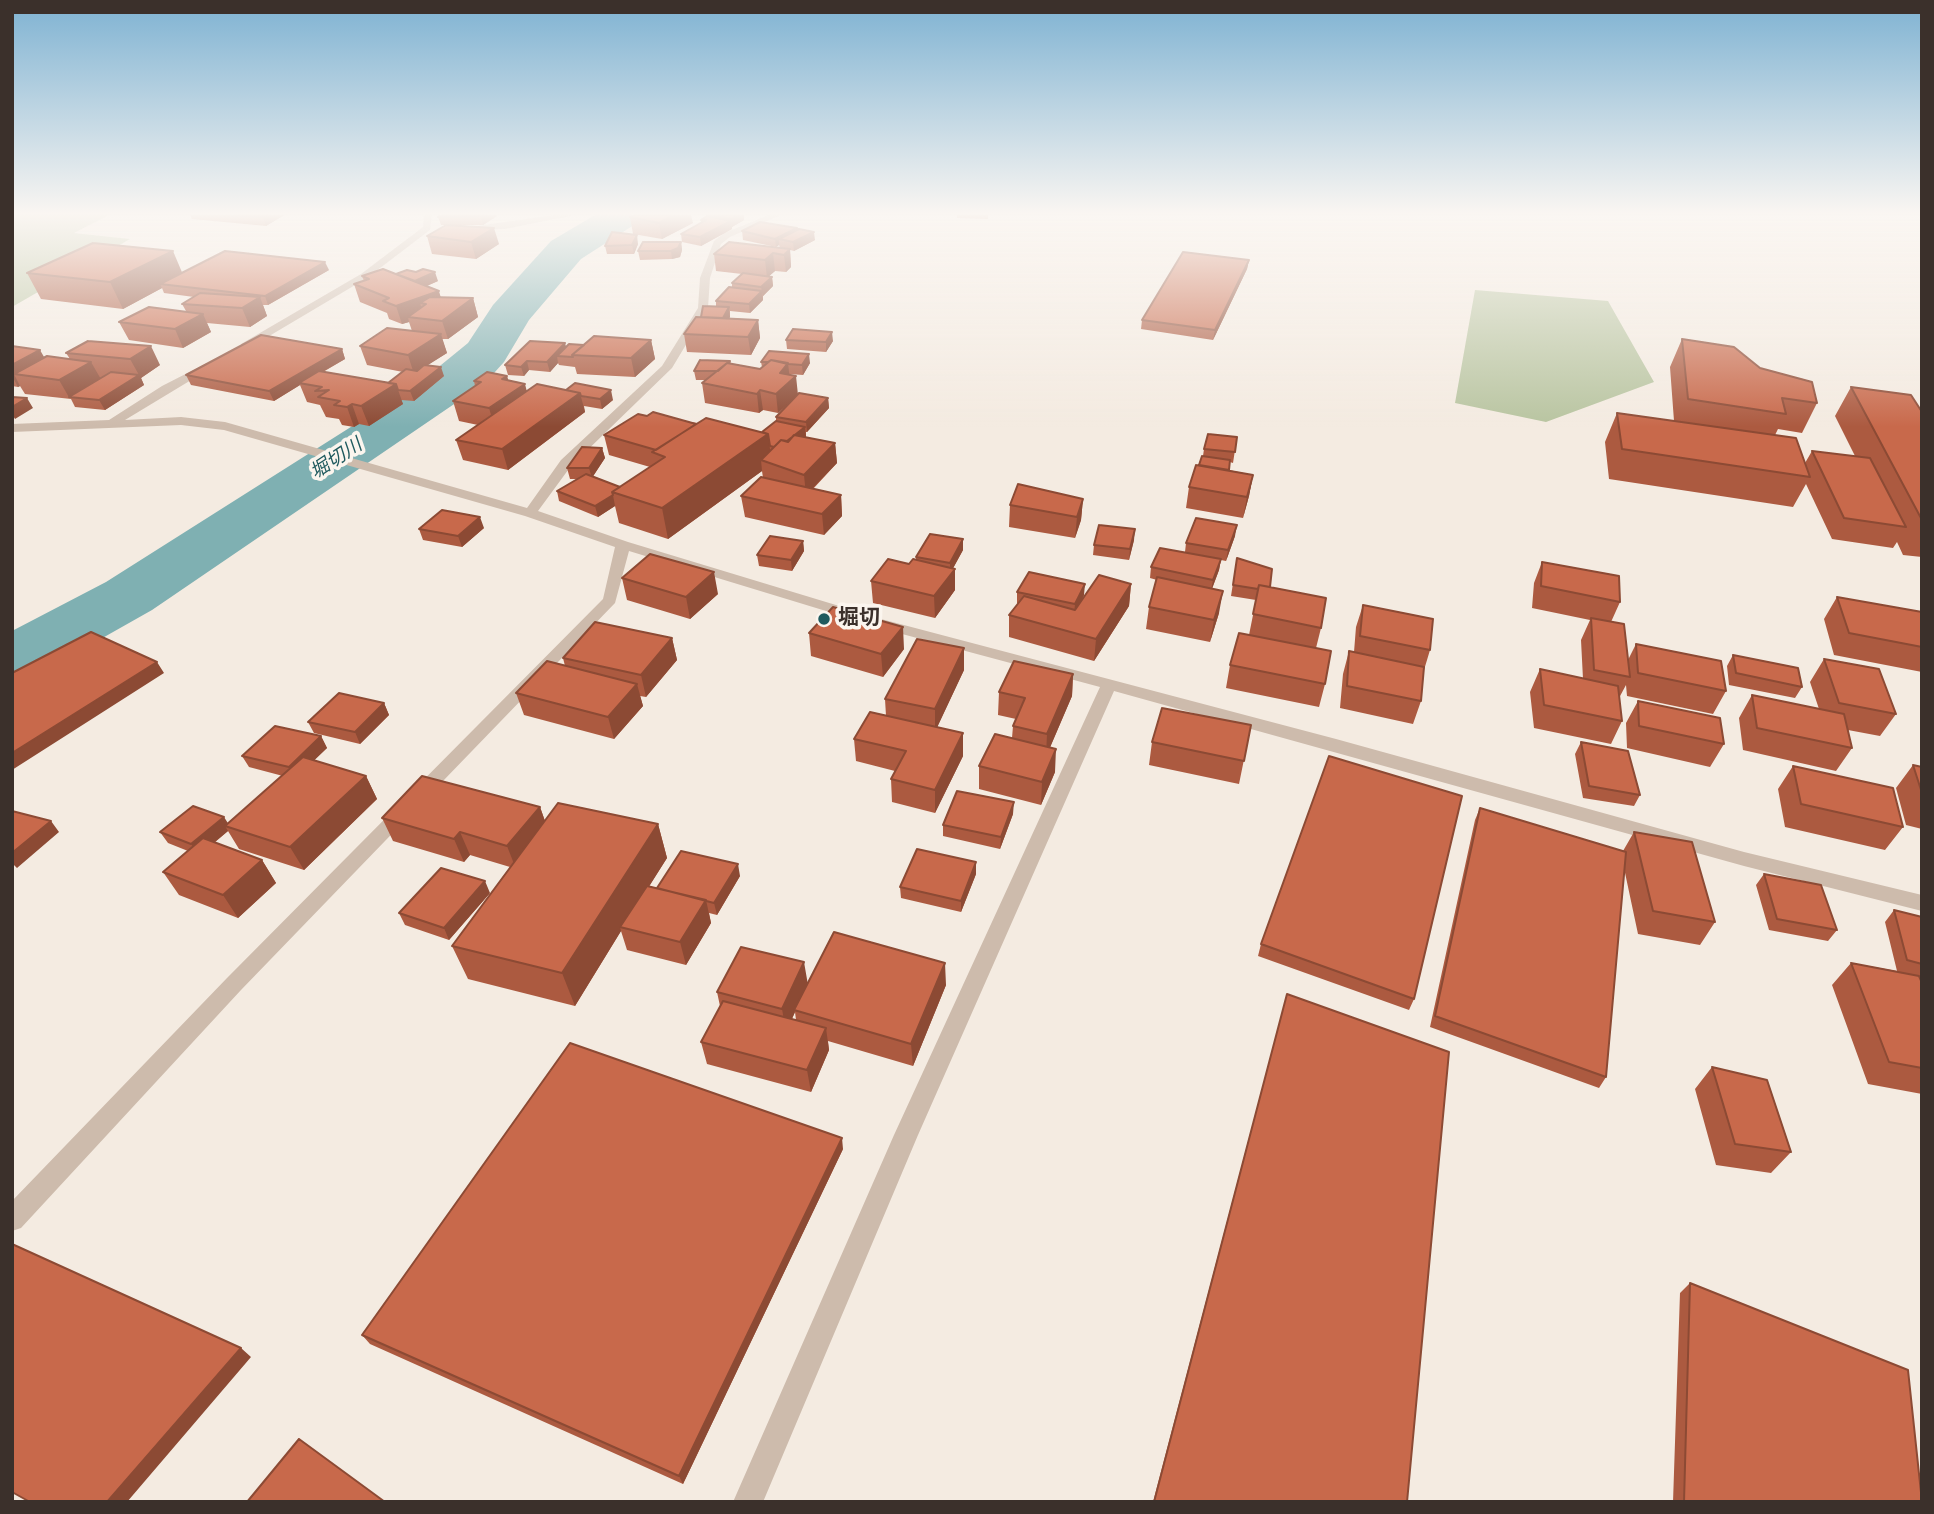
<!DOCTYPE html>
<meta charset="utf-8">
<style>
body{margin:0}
#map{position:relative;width:1934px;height:1514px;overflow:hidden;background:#f4ebe1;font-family:"Source Sans 3",sans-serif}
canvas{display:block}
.frame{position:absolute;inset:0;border:14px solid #3b302b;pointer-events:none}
</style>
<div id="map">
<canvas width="1934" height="1514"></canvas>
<div class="frame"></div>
</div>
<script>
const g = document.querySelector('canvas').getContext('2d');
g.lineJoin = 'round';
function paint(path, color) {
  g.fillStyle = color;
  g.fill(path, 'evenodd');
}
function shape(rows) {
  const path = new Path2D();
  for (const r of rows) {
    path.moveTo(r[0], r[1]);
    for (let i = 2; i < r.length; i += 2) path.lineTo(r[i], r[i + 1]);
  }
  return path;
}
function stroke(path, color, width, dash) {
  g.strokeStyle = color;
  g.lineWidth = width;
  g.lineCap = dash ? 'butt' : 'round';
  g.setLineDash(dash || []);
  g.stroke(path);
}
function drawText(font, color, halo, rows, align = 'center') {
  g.font = font + ' "Source Sans 3","Noto Sans JP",sans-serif';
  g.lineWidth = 7;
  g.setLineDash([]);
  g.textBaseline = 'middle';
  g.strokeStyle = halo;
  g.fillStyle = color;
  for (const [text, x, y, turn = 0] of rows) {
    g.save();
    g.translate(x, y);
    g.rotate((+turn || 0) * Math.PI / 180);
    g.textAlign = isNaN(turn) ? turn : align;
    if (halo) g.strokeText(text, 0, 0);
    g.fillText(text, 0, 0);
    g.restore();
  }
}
paint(shape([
 [12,215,109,215,74,233,130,239,12,307],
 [1475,290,1608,301,1654,382,1546,422,1455,403]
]), '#b8c4a0');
paint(shape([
 [595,215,642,215,637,223,581,259,529,320,504,362,485,383,152,610,37,675,12,682,12,631,106,582,414,387,468,343,493,305,551,241,595,215]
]), '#7fb0b2');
paint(shape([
 [424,215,432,215,430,230,367,278,249,348,241,348,241,344,361,274,423,227,424,215],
 [555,215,575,215,505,229,467,231,462,228,555,215],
 [769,215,781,215,730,237,721,244,710,278,708,308,672,368,571,466,538,511,628,542,859,612,862,615,859,618,849,618,629,551,615,603,241,990,21,1228,12,1231,12,1201,227,978,603,599,615,547,525,516,224,430,181,425,12,432,12,424,109,420,162,386,207,363,213,366,211,368,125,420,181,417,225,422,527,508,561,460,662,366,698,308,700,278,714,241,724,233,769,215],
 [881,619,1336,739,1744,852,1922,895,1922,911,1744,866,1114,691,918,1135,763,1502,733,1502,894,1135,1100,687,876,627,873,624,876,621,881,619]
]), '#cdbbac');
paint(shape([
 [190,215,284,215,266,226,192,219],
 [708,215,744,215,744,220,732,227,732,229,701,246,682,242,681,234,701,223,701,220,708,216],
 [957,215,988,215,988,219,957,218],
 [497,216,483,225,441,225,438,217],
 [630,217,693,223,662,239,633,234],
 [797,230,815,240,794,251,790,250,791,267,786,272,775,271,769,276,772,277,773,286,763,296,763,300,750,313,730,311,730,317,729,318,758,320,760,338,751,355,687,352,684,334,701,317,716,307,716,301,732,288,732,283,742,274,716,271,714,254,784,249,780,248,779,245,776,247,743,240,742,231],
 [427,236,499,244,476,259,432,254],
 [681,242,682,250,680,257,672,259,640,260,638,251],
 [638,244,634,254,607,254,605,246],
 [1249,260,1247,269,1213,340,1141,329,1142,320],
 [329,270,268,305,263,305,267,316,250,327,207,323,211,332,183,348,129,340,119,322,186,311,182,304,194,297,164,293,162,288,123,309,41,299,27,273,183,273],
 [396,274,438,281,427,286,441,297,473,298,478,317,448,339,442,339,447,353,427,365,444,376,414,401,401,400,403,404,369,426,359,424,354,427,342,425,339,419,326,417,320,405,307,402,300,385,274,401,191,385,186,375,342,349,345,359,323,372,388,383,403,372,367,365,360,346,412,331,409,322,402,324,389,319,387,313,360,302,354,284,364,281,362,276],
 [1682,339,1760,368,1817,403,1802,433,1778,429,1775,435,1805,463,1812,451,1855,456,1835,416,1851,387,1922,412,1922,557,1903,555,1897,542,1893,548,1832,539,1806,484,1793,507,1609,479,1605,442,1617,413,1674,421,1670,367],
 [651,340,655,359,635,377,577,374,575,367,559,365,558,363,550,372,529,370,524,376,508,375,505,365,566,346],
 [786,340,833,341,826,352,787,349],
 [88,341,160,365,141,378,144,385,105,410,75,407,71,399,25,394,20,386,18,387,12,386,12,346,45,358,70,359,66,353],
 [730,361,731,364,760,369,762,367,761,362,810,363,803,375,789,374,798,395,828,398,829,408,807,432,806,432,806,437,835,443,837,463,813,489,841,495,842,516,824,535,745,517,741,496,763,478,762,471,668,539,619,523,615,506,598,517,559,501,557,491,577,479,570,479,567,468,602,448,605,458,593,476,620,487,650,467,609,455,604,435,647,416,762,432,776,421,776,417,794,398,778,413,763,410,759,413,705,403,702,383,706,380,696,380,694,371],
 [507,376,508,381,527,391,613,400,602,409,584,406,585,412,508,470,463,460,456,440,478,425,459,421,453,401,475,386,474,381],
 [1237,437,1233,463,1230,462,1229,470,1253,475,1249,496,1243,518,1186,508,1189,487,1203,456,1204,449],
 [1083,499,1081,520,1075,538,1009,527,1010,505],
 [484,528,462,547,423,540,419,529],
 [1235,536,1226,561,1221,560,1219,570,1212,589,1219,613,1210,642,1146,629,1149,607,1157,580,1150,578,1151,567,1185,552,1186,543],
 [1134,540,1129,560,1093,555,1094,545],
 [803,541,804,551,792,571,759,566,757,555],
 [963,550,953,568,955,569,955,590,935,618,873,603,871,581,909,564,916,560,916,557],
 [1237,558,1321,628,1316,648,1325,684,1319,707,1226,688,1230,665,1249,635,1256,600,1231,596],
 [1542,562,1620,602,1611,622,1628,660,1636,644,1726,691,1713,714,1627,696,1626,685,1619,698,1622,721,1611,744,1534,728,1530,692,1540,669,1583,679,1581,640,1590,620,1532,608,1534,583],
 [622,578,718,594,690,619,627,600],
 [1131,584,1129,606,1094,661,1009,637,1009,615,1019,603,1017,603,1017,592,1084,595,1082,600],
 [1837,597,1922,612,1922,672,1834,655,1824,619],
 [1363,605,1430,650,1424,670,1421,701,1413,724,1340,708,1343,674,1349,651,1354,652,1356,627],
 [809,633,904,649,883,677,811,656],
 [672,638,677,660,646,697,640,696,643,706,614,739,524,715,516,693,565,666,563,658],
 [964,648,964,670,937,727,963,756,935,813,892,802,891,779,895,771,856,761,854,739,886,716,885,699],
 [1733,655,1802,687,1795,698,1729,685,1727,666],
 [1824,659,1896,714,1880,736,1848,730,1852,748,1836,771,1743,750,1739,718,1752,695,1819,709,1810,682],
 [1073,674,1072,696,1050,747,1055,772,1041,805,979,789,979,766,1012,738,1013,726,1016,719,998,715,999,692],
 [1638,701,1724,744,1710,767,1627,748,1626,723],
 [384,703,389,715,360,744,314,733,308,722],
 [1251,725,1239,784,1149,765,1152,742],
 [321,736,327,748,314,760,366,776,377,799,304,870,239,849,228,831,214,843,262,860,276,883,238,918,179,895,163,872,188,851,168,843,160,832,228,823,283,776,249,767,242,756],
 [1581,742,1640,795,1634,806,1583,798,1575,754],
 [1913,765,1922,767,1922,829,1906,825,1896,788],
 [1793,766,1903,827,1885,850,1785,827,1778,789],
 [540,807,545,821,658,824,667,858,649,886,657,888,740,876,717,915,709,913,711,923,686,965,627,950,621,931,575,1006,468,979,452,946,510,867,470,855,464,862,393,841,382,818],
 [1480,808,1623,851,1634,832,1715,922,1700,945,1638,934,1624,868,1606,1077,1599,1088,1430,1027,1475,820],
 [1013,814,1000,849,943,836,943,825],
 [976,874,961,912,901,898,900,887],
 [1764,874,1837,930,1828,941,1769,930,1756,885],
 [490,893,449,940,405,925,399,913],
 [1894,910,1922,917,1922,978,1919,977,1922,983,1922,1094,1868,1084,1832,985,1851,963,1897,971,1885,922],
 [1261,944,1414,999,1409,1010,1258,956],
 [808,984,946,985,913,1066,828,1041,829,1050,811,1092,707,1064,701,1042,720,1006,717,992],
 [795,1012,796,1020,792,1019],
 [1287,994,1407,1502,1153,1502,1284,1005],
 [1712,1067,1791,1152,1771,1173,1716,1165,1695,1089],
 [843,1149,683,1484,370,1344,362,1335],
 [1690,1283,1922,1502,1673,1502,1680,1293]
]), '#ac5a40');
paint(shape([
 [267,215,284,215,266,226,263,217],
 [483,215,496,215,497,216,483,225,481,216],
 [674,215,691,215,693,223,662,239,659,223],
 [738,215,744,215,744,220,732,227,731,219],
 [731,221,732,229,701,246,700,237],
 [494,228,499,244,476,259,471,242],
 [797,228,797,236,779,239,779,245,776,247,775,239],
 [814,232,815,240,794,251,793,242],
 [637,235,638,244,634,254,632,245],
 [681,242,682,250,680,257,672,259,671,251],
 [790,249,791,267,786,272,784,255],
 [173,251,184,277,160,284,162,288,123,309,110,282],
 [773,253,775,271,767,278,765,260],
 [1249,260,1247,269,1213,340,1215,330],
 [325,262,329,270,268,305,265,296],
 [435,272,438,281,417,290,414,282],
 [772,277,773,286,763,296,761,287],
 [439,291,444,309,420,303,424,316,408,317,409,322,402,324,396,306],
 [762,291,763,300,750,313,749,304],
 [260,297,267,316,250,327,242,308],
 [473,298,478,317,448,339,442,321],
 [729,307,730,317,723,331,722,321],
 [203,314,211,332,183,348,175,329],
 [758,320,760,338,751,355,748,337],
 [832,332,833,341,826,352,826,342],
 [441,334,447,353,414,374,408,355],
 [651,340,655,359,635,377,631,358],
 [565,343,568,353,557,356,558,363,550,372,547,362],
 [151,346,160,365,141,378,144,385,105,410,99,400,139,375,130,359],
 [342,349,345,359,303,383,299,383,300,385,274,401,269,391],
 [40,350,51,369,14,374,20,386,18,387,12,376,12,365],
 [809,354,810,363,803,375,802,365],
 [527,361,529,370,524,376,521,367],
 [91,362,102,381,69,397,70,399,59,380],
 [788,363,790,381,796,376,798,395,778,413,776,394,780,373],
 [441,367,444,376,414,401,410,391],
 [507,376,512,393,525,384,530,404,495,428,489,408,502,379],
 [396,384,403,404,369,426,361,406],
 [611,390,613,400,602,409,600,399],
 [760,390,763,410,759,413,757,394],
 [580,393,585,412,508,470,502,449],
 [27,398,33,408,15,419,12,414,12,407],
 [828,398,829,408,807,432,806,422],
 [352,404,359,424,354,427,347,407],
 [805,427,806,437,779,448],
 [768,434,772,464,761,460,762,471,668,539,662,508],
 [835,443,837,463,806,495,804,475],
 [602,448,605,458,592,478,589,468],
 [1253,475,1249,496,1243,518,1247,497],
 [613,495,615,506,598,517,595,506],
 [841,495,842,516,824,535,822,514],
 [1083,499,1081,520,1075,538,1077,517],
 [480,517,484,528,462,547,458,536],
 [1237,525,1235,536,1226,561,1228,550],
 [1135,529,1134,540,1129,560,1130,549],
 [963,539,963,550,950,574,950,563],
 [803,541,804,551,792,571,791,560],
 [1221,559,1219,570,1211,591,1213,580],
 [955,569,955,590,935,618,934,596],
 [714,572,718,594,690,619,686,597],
 [1085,584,1084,595,1074,615,1075,604],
 [1131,584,1129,606,1094,661,1096,639],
 [1223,591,1219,613,1210,642,1214,620],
 [903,627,904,649,883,677,881,654],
 [672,638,677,660,646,697,641,675],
 [964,648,964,670,935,732,935,709],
 [157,662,164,673,12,770,12,753],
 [1073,674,1072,696,1046,757,1047,734],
 [637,684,643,706,614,739,608,717],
 [384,703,389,715,360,744,355,732],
 [963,733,963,756,935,813,935,790],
 [321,736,327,748,295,779,289,767],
 [1056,749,1055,772,1041,805,1042,782],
 [366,776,377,799,304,870,290,847],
 [1014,802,1013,814,1000,849,1001,837],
 [540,807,548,830,516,869,507,846],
 [224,817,231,828,225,826,228,831,199,855,191,844],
 [51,821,59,832,17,868,12,863,12,853],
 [658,824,667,858,623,928,620,927,621,931,575,1006,562,973],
 [460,832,470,855,464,862,454,839],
 [262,860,276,883,238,918,223,895],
 [976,862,976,874,961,912,961,901],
 [738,864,740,876,717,915,714,903],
 [485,881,490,893,449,940,444,928],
 [706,900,711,923,686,965,680,942],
 [804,962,808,985,794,1010,795,1012,786,1031,782,1009],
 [945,963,946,985,913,1066,911,1044],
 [826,1028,829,1050,811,1092,807,1070],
 [842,1138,843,1149,683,1484,679,1476],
 [241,1348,251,1357,127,1502,107,1502]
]), '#8c4a34');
const building = shape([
 [237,215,267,215,263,217,237,215],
 [442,215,483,215,481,216,438,217,442,215],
 [634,215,674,215,659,223,630,217,634,215],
 [709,215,738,215,731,219,709,215],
 [707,216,731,221,700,237,681,234,706,220,701,220,707,216],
 [760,222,797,228,775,239,742,231,760,222],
 [446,225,494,228,471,242,427,236,446,225],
 [799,229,814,232,793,242,779,239,799,229],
 [612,232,637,235,632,245,605,246,612,232],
 [643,242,681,242,678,248,671,251,638,251,643,242],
 [729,242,790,249,784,255,773,253,765,260,714,254,729,242],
 [93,243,173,251,110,282,27,273,93,243],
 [225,251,325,262,265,296,160,284,225,251],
 [1183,252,1249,260,1215,330,1142,320,1183,252],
 [383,269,439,291,396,306,383,301,389,298,354,284,369,279,362,276,383,269],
 [423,269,435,272,415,281,396,274,407,270,416,272,423,269],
 [743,273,772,277,761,287,732,283,743,273],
 [729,287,762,291,749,304,716,301,729,287],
 [200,293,260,297,242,308,182,304,200,293],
 [430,297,473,298,442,321,408,317,426,304,420,303,430,297],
 [703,306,729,307,723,318,701,317,703,306],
 [149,307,203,314,175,329,119,322,149,307],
 [696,317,758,320,748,337,684,334,696,317],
 [387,328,441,334,408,355,360,346,387,328],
 [793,329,832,332,826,342,786,340,793,329],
 [261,335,342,349,269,391,186,375,261,335],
 [594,336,651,340,631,358,572,355,594,336],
 [1682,339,1734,347,1760,368,1812,382,1817,403,1782,398,1786,414,1688,399,1682,339],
 [88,341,151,346,130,359,66,353,88,341],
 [530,341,565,343,547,362,527,361,521,367,505,365,530,341],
 [569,344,584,345,572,355,573,357,557,356,569,344],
 [12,346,40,350,12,365,12,346],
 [769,351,809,354,802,365,788,364,771,360,768,362,761,362,769,351],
 [47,356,91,362,59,380,14,374,47,356],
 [700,360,730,361,729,363,727,363,718,371,694,371,700,360],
 [771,360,788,363,780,373,796,376,776,394,760,390,757,394,702,383,727,363,760,369,771,360],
 [424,365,441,367,410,391,398,390,396,384,388,383,406,369,417,371,424,365],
 [319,371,396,384,361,406,352,404,347,407,334,405,340,401,318,397,329,390,315,391,322,387,299,383,319,371],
 [111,372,139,375,99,400,69,397,111,372],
 [487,372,507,376,502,379,525,384,489,408,453,401,481,382,474,381,487,372],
 [575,383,611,390,600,399,581,396,580,393,566,390,575,383],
 [537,384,580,393,502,449,456,440,537,384],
 [1851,387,1911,395,1922,412,1922,520,1851,387],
 [799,393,828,398,806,422,776,417,799,393],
 [12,397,27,398,12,407,12,397],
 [653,412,696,424,656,450,604,435,638,414,647,416,653,412],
 [1617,413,1796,438,1810,477,1622,449,1617,413],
 [706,418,768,434,662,508,612,492,665,457,652,452,706,418],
 [776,421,805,427,787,441,781,440,774,447,770,446,768,434,762,432,776,421],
 [1208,434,1237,437,1235,452,1204,449,1208,434],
 [794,435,835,443,804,475,761,460,781,440,788,442,794,435],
 [582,447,602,448,589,468,567,468,582,447],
 [1812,451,1870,458,1906,527,1844,518,1812,451],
 [1202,456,1230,460,1229,470,1199,465,1202,456],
 [1196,465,1253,475,1247,497,1189,487,1196,465],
 [586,474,620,487,612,492,613,495,595,506,557,491,586,474],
 [761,477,841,495,822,514,741,496,761,477],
 [1018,484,1083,499,1077,517,1010,505,1018,484],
 [442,510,480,517,458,536,419,529,442,510],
 [1196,518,1237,525,1228,550,1186,543,1196,518],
 [1099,525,1135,529,1130,549,1094,545,1099,525],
 [930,534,963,539,950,563,916,557,930,534],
 [770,536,803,541,791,560,757,555,770,536],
 [1160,548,1221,559,1213,580,1151,567,1160,548],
 [650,554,714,572,686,597,622,578,650,554],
 [1237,558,1272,569,1270,587,1259,585,1258,589,1233,585,1237,558],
 [888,559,909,564,913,559,955,569,934,596,871,581,888,559],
 [1542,562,1619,576,1620,602,1541,586,1542,562],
 [1029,572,1085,584,1075,604,1017,592,1029,572],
 [1099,575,1131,584,1096,639,1009,615,1024,596,1075,610,1099,575],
 [1157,577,1223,591,1214,620,1149,607,1157,577],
 [1259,585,1326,598,1321,628,1253,614,1259,585],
 [1837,597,1922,612,1922,647,1849,633,1837,597],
 [1363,605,1433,619,1430,650,1360,636,1363,605],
 [833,607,903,627,881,654,809,633,833,607],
 [1591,618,1624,624,1630,677,1594,670,1591,618],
 [595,622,672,638,641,675,563,658,595,622],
 [91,632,157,662,12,753,12,673,91,632],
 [1239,633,1331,651,1325,684,1230,665,1239,633],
 [917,639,964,648,935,709,885,699,917,639],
 [1636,644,1721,661,1726,691,1638,673,1636,644],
 [1349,651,1424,667,1421,701,1347,686,1349,651],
 [1733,655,1798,668,1802,687,1736,673,1733,655],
 [1824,659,1879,669,1896,714,1839,703,1824,659],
 [547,661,637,684,608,717,516,693,547,661],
 [1014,661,1073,674,1047,734,1013,726,1025,698,999,692,1014,661],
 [1540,669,1618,686,1622,721,1544,705,1540,669],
 [339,693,384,703,355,732,308,722,339,693],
 [1752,695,1844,714,1852,748,1757,728,1752,695],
 [1638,701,1720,718,1724,744,1639,726,1638,701],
 [1162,708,1251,725,1244,761,1152,742,1162,708],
 [870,712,963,733,935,790,891,779,906,751,854,739,870,712],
 [275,726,321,736,289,767,242,756,275,726],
 [995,734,1056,749,1042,782,979,766,995,734],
 [1581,742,1628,751,1640,795,1589,786,1581,742],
 [1329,756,1462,796,1414,999,1261,944,1329,756],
 [303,757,366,776,290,847,225,826,303,757],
 [1913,765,1922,767,1922,793,1913,765],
 [1793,766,1893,788,1903,827,1801,804,1793,766],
 [422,776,540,807,507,846,460,832,454,839,382,818,422,776],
 [957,791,1014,802,1001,837,943,825,957,791],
 [558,803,658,824,562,973,452,946,558,803],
 [193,806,224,817,191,844,160,832,193,806],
 [1480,808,1626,852,1606,1077,1435,1016,1480,808],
 [12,811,51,821,12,853,12,811],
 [1634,832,1692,842,1715,922,1653,911,1634,832],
 [203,838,262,860,223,895,163,872,203,838],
 [917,849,976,862,961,901,900,887,917,849],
 [681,851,738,864,714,903,657,888,681,851],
 [441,868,485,881,444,928,399,913,441,868],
 [1764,874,1821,885,1837,930,1777,919,1764,874],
 [647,886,706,900,680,942,620,927,647,886],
 [1894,910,1922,917,1922,964,1907,960,1894,910],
 [834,932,945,963,911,1044,794,1010,834,932],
 [741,947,804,962,782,1009,717,992,741,947],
 [1851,963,1919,976,1922,983,1922,1068,1889,1062,1851,963],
 [1287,994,1449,1052,1407,1502,1154,1502,1287,994],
 [723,1001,826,1028,807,1070,701,1042,723,1001],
 [570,1043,842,1138,679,1476,362,1335,570,1043],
 [1712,1067,1767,1080,1791,1152,1735,1144,1712,1067],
 [12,1244,241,1348,107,1502,30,1502,12,1492,12,1244],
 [1690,1283,1908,1370,1922,1502,1684,1502,1690,1283],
 [299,1439,385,1502,247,1502,299,1439]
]);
paint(building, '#c8694b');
stroke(building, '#8c4a34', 2);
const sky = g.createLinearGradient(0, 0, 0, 427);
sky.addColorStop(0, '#7eb2d2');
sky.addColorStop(0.5, '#faf6f2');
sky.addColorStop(1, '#faf6f200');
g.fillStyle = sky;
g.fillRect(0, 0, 1934, 427);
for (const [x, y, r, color] of [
 [824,619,7,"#1f5a5e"]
]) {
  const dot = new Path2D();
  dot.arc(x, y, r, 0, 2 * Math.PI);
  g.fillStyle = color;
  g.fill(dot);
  stroke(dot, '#fbf5ee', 2.5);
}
drawText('italic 19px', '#1f5a5e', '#fbf5ee', [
 ["堀切川",337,460,-33]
]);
drawText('bold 21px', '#3b302b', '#fbf5ee', [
 ["堀切",838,619]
], 'left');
</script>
